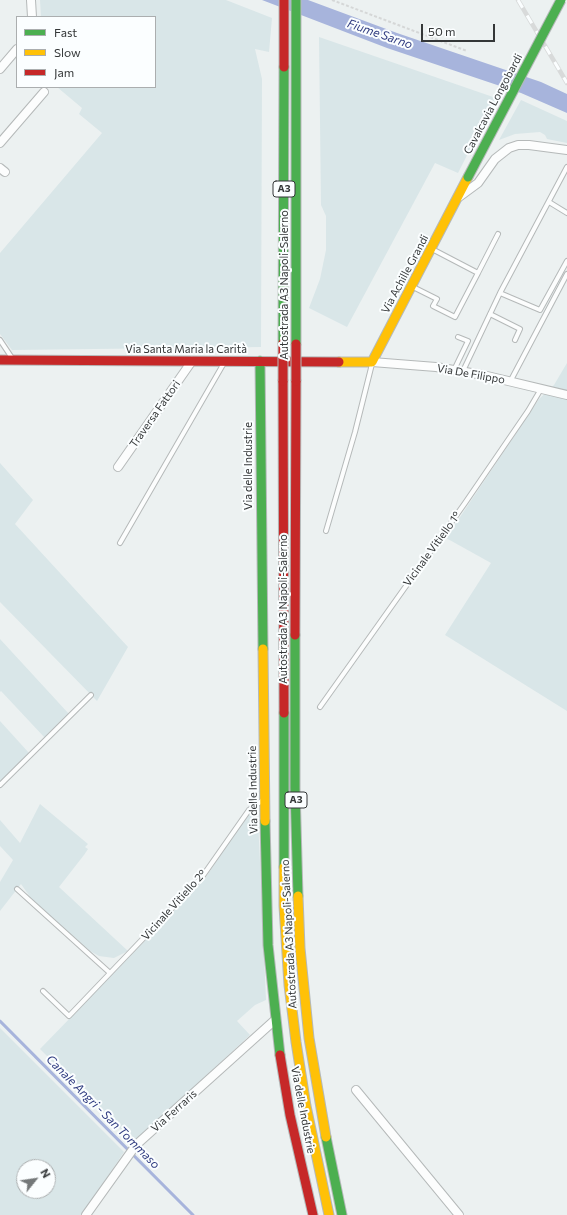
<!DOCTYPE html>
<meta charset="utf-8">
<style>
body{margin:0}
#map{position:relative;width:567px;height:1215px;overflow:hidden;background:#ecf1f1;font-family:Commissioner,sans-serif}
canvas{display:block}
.legend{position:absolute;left:16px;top:16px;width:140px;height:72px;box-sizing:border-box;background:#fbfeff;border:1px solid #abaeaf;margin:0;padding:5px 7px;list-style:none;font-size:12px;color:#343738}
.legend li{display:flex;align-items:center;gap:8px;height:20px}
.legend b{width:20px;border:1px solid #abaeaf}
.north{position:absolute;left:16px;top:1159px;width:40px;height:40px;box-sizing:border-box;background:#fbfeff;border:1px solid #abaeaf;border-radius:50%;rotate:60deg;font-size:11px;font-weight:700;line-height:16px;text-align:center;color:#343738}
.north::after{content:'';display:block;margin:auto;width:14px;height:18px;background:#747879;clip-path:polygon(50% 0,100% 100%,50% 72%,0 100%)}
.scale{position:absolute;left:421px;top:24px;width:74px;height:18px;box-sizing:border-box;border:2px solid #343738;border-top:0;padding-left:5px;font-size:12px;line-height:14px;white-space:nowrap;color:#343738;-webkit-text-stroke:3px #fbfeff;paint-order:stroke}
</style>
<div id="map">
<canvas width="567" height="1215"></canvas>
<ul class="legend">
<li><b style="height:5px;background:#4caf50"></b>Fast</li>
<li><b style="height:5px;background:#ffc107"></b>Slow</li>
<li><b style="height:5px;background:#c62828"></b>Jam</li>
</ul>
<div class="north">N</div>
<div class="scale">50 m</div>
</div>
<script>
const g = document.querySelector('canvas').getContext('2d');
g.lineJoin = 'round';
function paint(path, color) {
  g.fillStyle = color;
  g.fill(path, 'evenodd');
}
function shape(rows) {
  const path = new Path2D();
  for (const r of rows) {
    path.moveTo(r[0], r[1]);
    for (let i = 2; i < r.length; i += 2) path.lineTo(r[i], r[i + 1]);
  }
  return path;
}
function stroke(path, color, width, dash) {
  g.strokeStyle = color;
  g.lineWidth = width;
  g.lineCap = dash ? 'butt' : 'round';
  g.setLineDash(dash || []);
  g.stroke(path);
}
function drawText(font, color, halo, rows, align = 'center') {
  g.font = font + ' Commissioner,sans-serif';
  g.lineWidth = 4;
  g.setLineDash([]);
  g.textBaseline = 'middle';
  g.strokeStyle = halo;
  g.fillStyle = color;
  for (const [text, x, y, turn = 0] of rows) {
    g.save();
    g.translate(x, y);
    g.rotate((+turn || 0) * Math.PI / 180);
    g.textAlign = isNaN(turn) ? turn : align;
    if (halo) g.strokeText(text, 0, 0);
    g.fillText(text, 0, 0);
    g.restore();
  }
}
paint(shape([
 [40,0,226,0,272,18,269,52,255,49,262,79,261,347,12,350,0,334,0,253,102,133,79,114,82,108,57,87,155,87,155,17,41,17],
 [319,37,496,98,458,173,435,163,347,327,309,308,320,279,326,250,326,216,321,205],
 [521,100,567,121,567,143,547,139,545,135,540,132,515,134,499,140],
 [567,363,567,711,445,635,491,563,446,538,539,399,554,385],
 [0,463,33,500,15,524,128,647,97,701,0,602],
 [0,639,69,714,45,738,1,691,0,692],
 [0,721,29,753,0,782],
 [40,804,88,844,85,847,88,849,84,855,59,887,128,951,114,958,99,956,90,951,33,901,21,884,0,911,0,882,13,860,0,846,0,820,20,843],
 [250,811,258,817,266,1000,255,1005,237,1021,250,1035,134,1143,40,1049,204,880],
 [0,1028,124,1152,82,1215,0,1215],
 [24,1167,48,1167,48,1191,24,1191]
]), '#d9e6e8');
paint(shape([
 [262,0,308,0,397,33,541,82,567,94,567,113,521,93,387,48]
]), '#a7b4dc');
stroke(shape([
 [0,1021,193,1215]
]), '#a7b4dc', 3);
const lane = shape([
 [549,202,567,213],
 [432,249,478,273,498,234],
 [413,287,437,299,433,306,455,317,478,273],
 [500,293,540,310,567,261],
 [490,314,520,329,515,340],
 [0,340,12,358],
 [454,370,468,341,458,337],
 [463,371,500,293,567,167],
 [511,380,567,274],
 [326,531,355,432,372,364],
 [120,543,224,363],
 [320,707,465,503,528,411,541,389],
 [0,785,91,695],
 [17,889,110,973],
 [43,991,69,1016,202,877,249,810,263,800]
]);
const street = shape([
 [31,0,32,17],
 [0,69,17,49],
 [0,143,44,92],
 [0,168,5,172],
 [459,197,478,183,495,159,509,148,518,145,529,145,567,150],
 [372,362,436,367,483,375,567,395],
 [118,467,192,361],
 [356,1090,459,1215],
 [86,1215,136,1145,276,1019]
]);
const fast = shape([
 [296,0,296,344],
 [283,343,284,67],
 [260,361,263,649],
 [295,635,295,788,298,896],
 [284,713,284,867],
 [265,821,268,945,280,1055],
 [326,1137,342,1215]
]);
const slow = shape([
 [339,362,372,362,468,177],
 [263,649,265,821],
 [284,867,284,906,289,985,296,1042,306,1106,329,1215],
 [298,896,300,948,309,1038,326,1137]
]);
const jam = shape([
 [284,67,284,0],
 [0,360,339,362],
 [283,381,284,713],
 [295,635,296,381],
 [280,1055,290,1115,313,1215]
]);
stroke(lane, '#b5b9b9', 6);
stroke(street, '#b5b9b9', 10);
stroke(fast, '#b5b9b9', 11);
stroke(slow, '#b5b9b9', 11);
stroke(jam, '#b5b9b9', 11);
stroke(shape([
 [332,0,467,51]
]), '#d5d7d7', 2, [3, 2]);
stroke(lane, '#fcfdfd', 4);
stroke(street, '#fcfdfd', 8);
stroke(fast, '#4caf50', 9);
stroke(slow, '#ffc107', 9);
stroke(jam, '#c62828', 9);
const rail = shape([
 [518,0,567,83]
]);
stroke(rail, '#d8dada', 4.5);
stroke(rail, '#fbfeff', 3, [9]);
const fastBridge = shape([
 [468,177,561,0]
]);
const jamBridge = shape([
 [283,343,283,381],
 [296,344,296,381]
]);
stroke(fastBridge, '#b5b9b9', 11, []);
stroke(jamBridge, '#b5b9b9', 11, []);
stroke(fastBridge, '#4caf50', 9);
stroke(jamBridge, '#c62828', 9);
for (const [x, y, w] of [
 [284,189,22],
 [296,800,22]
]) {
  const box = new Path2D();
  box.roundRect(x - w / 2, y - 8, w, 16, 3);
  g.fillStyle = '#fbfeff';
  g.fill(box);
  stroke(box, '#343738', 1);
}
drawText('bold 10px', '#343738', null, [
 ["A3",284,189],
 ["A3",296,800]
]);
drawText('11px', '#343738', '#fbfeff', [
 ["Cavalcavia Longobardi",493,104,-62],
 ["Via Achille Grandi",405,274,-62],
 ["Autostrada A3 Napoli-Salerno",284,285,-90],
 ["Via Santa Maria la Carità",186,349],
 ["Via De Filippo",471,374,10],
 ["Traversa Fattori",155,414,-55],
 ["Via delle Industrie",248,466,-90],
 ["Vicinale Vitiello 1°",432,549,-54],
 ["Autostrada A3 Napoli-Salerno",283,609,-90],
 ["Via delle Industrie",253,790,-91],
 ["Vicinale Vitiello 2°",174,905,-48],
 ["Autostrada A3 Napoli-Salerno",289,934,-93],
 ["Via delle Industrie",303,1110,79],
 ["Via Ferraris",174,1111,-42]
]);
drawText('italic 12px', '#303c81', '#fbfeff', [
 ["Fiume Sarno",380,34,19],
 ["Canale Angri - San Tommaso",103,1112,45]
]);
</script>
